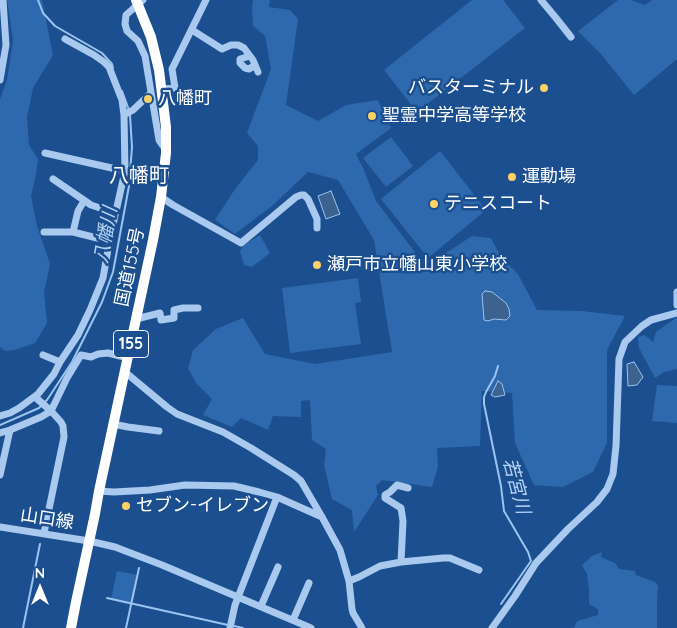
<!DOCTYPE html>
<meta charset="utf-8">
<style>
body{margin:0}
#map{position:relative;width:677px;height:628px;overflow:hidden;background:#1b4f8f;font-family:Quicksand,sans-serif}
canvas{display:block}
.north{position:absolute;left:15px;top:563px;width:50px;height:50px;-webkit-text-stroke:4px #1b4f8f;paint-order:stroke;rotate:0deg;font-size:14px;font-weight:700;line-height:20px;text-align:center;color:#fff}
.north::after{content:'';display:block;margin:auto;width:18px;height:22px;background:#fff;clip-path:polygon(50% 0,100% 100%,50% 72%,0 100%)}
</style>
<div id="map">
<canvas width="677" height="628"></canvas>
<div class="north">N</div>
</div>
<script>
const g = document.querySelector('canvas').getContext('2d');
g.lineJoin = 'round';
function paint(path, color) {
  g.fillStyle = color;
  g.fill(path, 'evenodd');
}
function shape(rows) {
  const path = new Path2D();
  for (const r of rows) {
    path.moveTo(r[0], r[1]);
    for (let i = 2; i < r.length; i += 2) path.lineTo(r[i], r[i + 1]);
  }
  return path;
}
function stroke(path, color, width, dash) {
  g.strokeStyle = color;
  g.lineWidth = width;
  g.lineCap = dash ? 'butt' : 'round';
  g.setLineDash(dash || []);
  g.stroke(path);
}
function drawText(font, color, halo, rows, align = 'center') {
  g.font = font + ' Quicksand,"Noto Sans JP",sans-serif';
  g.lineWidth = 5;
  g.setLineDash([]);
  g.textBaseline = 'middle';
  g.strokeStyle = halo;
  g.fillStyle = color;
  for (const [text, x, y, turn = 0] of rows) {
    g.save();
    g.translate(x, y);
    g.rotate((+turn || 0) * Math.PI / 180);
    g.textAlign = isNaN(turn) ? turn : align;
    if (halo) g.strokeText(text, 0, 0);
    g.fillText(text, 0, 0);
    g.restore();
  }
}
paint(shape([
 [7,0,42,0,53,55,33,88,27,117,29,145,38,159,36,175,31,196,37,226,50,264,44,292,47,323,35,343,15,350,5,351,0,347,0,99,7,80,13,40],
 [253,0,270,0,269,7,290,10,298,19,286,105,318,121,346,105,378,100,391,128,356,154,364,170,376,201,427,268,441,256,472,236,491,238,501,257,518,274,537,310,582,311,625,316,607,350,607,443,593,472,563,487,534,485,515,443,512,393,482,391,480,446,437,448,438,467,432,487,382,480,376,486,378,495,354,532,352,510,332,499,324,465,326,449,312,440,310,400,301,401,301,417,273,416,268,430,241,418,232,427,203,415,212,399,196,383,188,368,193,350,216,329,243,318,265,354,315,364,392,352,374,240,338,180,308,172,272,206,235,234,215,220,235,189,258,160,258,146,247,133,271,69,265,36,253,26,252,8],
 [472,0,503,0,525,28,417,112,384,70],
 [618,0,631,0,645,5,652,0,677,0,677,59,634,95,601,54,578,31],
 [391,137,413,166,386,187,363,158],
 [440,151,486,210,428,258,381,199],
 [260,235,270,253,252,267,244,265,240,251,245,244],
 [358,278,361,302,355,303,361,344,290,353,282,288],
 [677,317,677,369,664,372,655,378,639,348,638,337,645,335,653,342,656,332],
 [657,385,677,386,677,423,652,421],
 [602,552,601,557,615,563,619,569,635,571,636,575,655,582,658,586,657,601,657,628,574,628,577,621,598,615,598,609,589,604,589,591,587,574,582,565,592,556],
 [117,571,138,575,132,605,111,600]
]), '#2e69ad');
const water = shape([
 [331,191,340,214,326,219,318,196,331,191],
 [485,291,492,292,506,303,509,309,510,316,506,320,494,319,488,321,484,320,482,294,485,291],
 [634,362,643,377,637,385,628,386,627,364,634,362],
 [498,381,502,384,505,395,495,397,491,395,498,381]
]);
paint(water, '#3c6290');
stroke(water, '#9cc4f0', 1);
stroke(shape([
 [38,0,43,13,55,26,102,53,112,64,113,68],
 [122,91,129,110],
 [498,366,495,376,486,392,484,397,484,404,501,486,504,511,528,552,531,561,501,604],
 [0,425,39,408,47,400,72,362,102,302,113,272,129,186,132,147,130,115],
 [107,598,228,625],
 [234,626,243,628],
 [23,628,40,544],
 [126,628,139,568]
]), '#9cc4f0', 2);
stroke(shape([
 [143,0,126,15,125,24,127,31,138,41,145,56,159,140,163,146,166,147],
 [541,0,556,18,571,37],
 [192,30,222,49,231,45,238,45,244,48,253,60,258,72],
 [65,39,94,55,104,62,109,67,122,100,124,115],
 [250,56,240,59,240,63,245,68,249,69,255,65],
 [0,80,6,45,3,0],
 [162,89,175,88,172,69,206,0],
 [45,153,125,171],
 [53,179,91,205,115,213],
 [161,197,173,205,241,243,296,197,301,195,304,195,308,199,317,219,317,228],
 [44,232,73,232,97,238,110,238],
 [73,232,78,211,84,201],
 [677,292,677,305],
 [136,319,160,313,161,320,174,318,174,310,183,308,198,308],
 [43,355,60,362],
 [125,372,167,407,177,414,223,432,251,448,294,475,301,481,322,517,340,550,349,581,352,609,353,613,362,628],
 [35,397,51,411,61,422,63,426,64,437,44,533],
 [0,416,10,413,19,408,38,394,54,374,60,362,78,335,90,310,103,278,110,238,125,171,124,115,133,110,151,93],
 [113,424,128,427,159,431],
 [0,433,10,430,41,417,51,411,67,378,81,355,91,357,98,354,108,353,128,358],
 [0,475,10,430],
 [99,491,114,492,150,490,185,485,234,486,259,492,277,497,322,517],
 [0,527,89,541,115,547,162,565,311,628],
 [401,562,403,521,401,508,385,498,385,495,390,492,397,485,408,488],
 [349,581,359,577,380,566,401,562,443,558,450,558,479,570],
 [261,606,278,567],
 [293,620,309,583],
 [230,628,235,605,277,497],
 [492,628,515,596,536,563,568,529,597,502,607,489,613,474,616,446,619,359,625,342,642,326,651,320,677,313]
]), '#a9c9ee', 7);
stroke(shape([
 [71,628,76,602,95,514,99,491,153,240,161,197,166,153,166,127,159,70,151,37,136,0]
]), '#fff', 10);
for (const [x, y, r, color] of [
 [544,88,5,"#ffd166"],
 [148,99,5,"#ffd166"],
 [372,116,5,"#ffd166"],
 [512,177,5,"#ffd166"],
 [434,204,5,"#ffd166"],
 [317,265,5,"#ffd166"],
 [126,506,5,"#ffd166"]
]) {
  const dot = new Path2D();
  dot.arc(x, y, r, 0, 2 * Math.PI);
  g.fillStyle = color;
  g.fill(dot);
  stroke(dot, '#1b4f8f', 2);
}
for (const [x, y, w] of [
 [131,344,35]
]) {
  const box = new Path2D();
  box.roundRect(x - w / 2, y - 13.5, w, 27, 4);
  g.fillStyle = '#1b4f8f';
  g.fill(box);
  stroke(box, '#fff', 1);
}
drawText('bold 16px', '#fff', null, [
 ["155",131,344]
]);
drawText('18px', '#fff', '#1b4f8f', [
 ["バスターミナル",534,88,"right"],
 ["八幡町",158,99],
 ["聖霊中学高等学校",382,116],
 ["運動場",522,177],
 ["テニスコート",444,204],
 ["瀬戸市立幡山東小学校",327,265],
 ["セブン-イレブン",136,506]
], 'left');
drawText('18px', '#fff', '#1b4f8f', [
 ["国道155号",130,267,-78],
 ["山口線",47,519,9]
]);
drawText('italic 19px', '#b5d3f5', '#1b4f8f', [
 ["八幡川",106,235,-80],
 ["若宮川",516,486,75]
]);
drawText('20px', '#fff', '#1b4f8f', [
 ["八幡町",139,176]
]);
</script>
